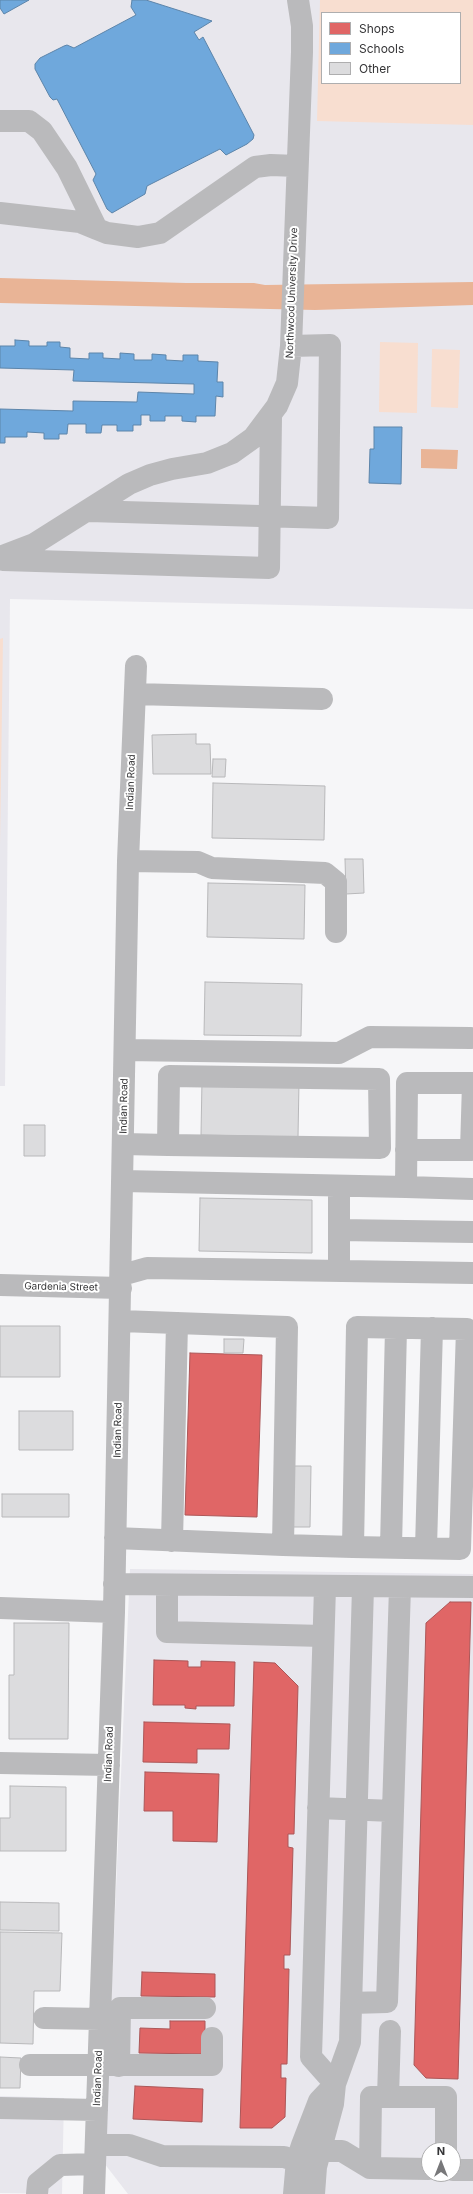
<!DOCTYPE html>
<style>
body{margin:0}
#map{position:relative;width:473px;height:2194px;overflow:hidden;background:#f6f6f8;font-family:Inter,sans-serif}
canvas{display:block}
.legend{position:absolute;left:321px;top:12px;width:140px;height:72px;box-sizing:border-box;background:#fff;border:1px solid #aeaeaf;margin:0;padding:5px 7px;list-style:none;font-size:12px;color:#343436}
.legend li{display:flex;align-items:center;gap:8px;height:20px}
.legend b{width:20px;border:1px solid #aeaeaf}
.north{position:absolute;left:421px;top:2142px;width:40px;height:40px;box-sizing:border-box;background:#fff;border:1px solid #aeaeaf;border-radius:50%;rotate:0deg;font-size:11px;font-weight:700;line-height:16px;text-align:center;color:#343436}
.north::after{content:'';display:block;margin:auto;width:14px;height:18px;background:#78787a;clip-path:polygon(50% 0,100% 100%,50% 72%,0 100%)}
</style>
<div id="map">
<canvas width="473" height="2194"></canvas>
<ul class="legend">
<li><b style="height:11px;background:#e06666"></b>Shops</li>
<li><b style="height:11px;background:#6fa8dc"></b>Schools</li>
<li><b style="height:11px;background:#dcdcde"></b>Other</li>
</ul>
<div class="north">N</div>
</div>
<script>
const g = document.querySelector('canvas').getContext('2d');
g.lineJoin = 'round';
function paint(path, color) {
  g.fillStyle = color;
  g.fill(path, 'evenodd');
}
function shape(rows) {
  const path = new Path2D();
  for (const r of rows) {
    path.moveTo(r[0], r[1]);
    for (let i = 2; i < r.length; i += 2) path.lineTo(r[i], r[i + 1]);
  }
  return path;
}
function stroke(path, color, width, dash) {
  g.strokeStyle = color;
  g.lineWidth = width;
  g.lineCap = dash ? 'butt' : 'round';
  g.setLineDash(dash || []);
  g.stroke(path);
}
function drawText(font, color, halo, rows, align = 'center') {
  g.font = font + ' Inter,sans-serif';
  g.lineWidth = 4;
  g.setLineDash([]);
  g.textBaseline = 'middle';
  g.strokeStyle = halo;
  g.fillStyle = color;
  for (const [text, x, y, turn = 0] of rows) {
    g.save();
    g.translate(x, y);
    g.rotate((+turn || 0) * Math.PI / 180);
    g.textAlign = isNaN(turn) ? turn : align;
    if (halo) g.strokeText(text, 0, 0);
    g.fillText(text, 0, 0);
    g.restore();
  }
}
paint(shape([
 [0,0,473,0,473,609,10,599,5,1086,0,1086],
 [322,13,460,13,460,83,322,83],
 [130,1569,473,1574,473,2194,128,2194,104,2163],
 [429,2150,453,2150,453,2174,429,2174],
 [0,2096,64,2098,62,2194,0,2193]
]), '#e8e7ed');
paint(shape([
 [320,0,473,0,473,125,317,121],
 [322,13,460,13,460,83,322,83],
 [380,342,418,343,417,413,379,412],
 [432,349,460,350,458,408,431,407],
 [3,638,0,845,0,639]
]), '#f8ded0');
paint(shape([
 [0,278,186,283,254,283,265,285,473,282,473,305,315,310,0,303],
 [421,449,458,450,457,469,421,468]
]), '#e9b496');
const shops = shape([
 [190,1353,262,1355,257,1517,185,1515,190,1353],
 [450,1602,471,1602,458,2079,426,2078,414,2065,426,1623,450,1602],
 [154,1660,188,1661,188,1667,201,1667,201,1661,235,1662,234,1706,196,1706,196,1709,185,1708,185,1705,153,1705,154,1660],
 [254,1662,275,1663,298,1686,294,1834,288,1834,288,1847,293,1848,290,1955,284,1955,284,1969,289,1969,287,2064,281,2064,281,2078,286,2078,285,2117,272,2128,240,2128,254,1662],
 [144,1722,230,1724,229,1749,197,1749,197,1763,143,1762,144,1722],
 [145,1772,219,1774,217,1842,173,1841,173,1811,144,1811,145,1772],
 [142,1972,215,1974,215,1997,141,1996,142,1972],
 [170,2021,205,2021,205,2054,139,2053,140,2028,170,2029,170,2021],
 [135,2086,203,2089,202,2122,133,2119,135,2086]
]);
paint(shops, '#e06666');
stroke(shops, '#ac5758', 1);
const schools = shape([
 [0,0,29,0,4,14,0,8,0,0],
 [132,0,146,0,212,21,194,32,199,40,203,37,254,135,253,139,247,144,226,155,220,149,147,186,145,194,112,213,107,209,93,180,96,174,57,99,53,100,50,97,35,69,35,64,40,58,64,46,67,45,74,48,136,15,131,7,132,0],
 [15,340,29,341,29,346,47,346,47,342,60,342,60,347,70,348,70,358,89,359,89,353,103,353,103,358,120,359,120,353,134,354,134,360,152,360,152,354,166,355,166,360,183,361,183,355,198,355,198,361,218,362,217,382,223,382,223,397,216,396,215,416,196,416,196,422,182,421,182,416,165,416,165,421,150,421,150,415,141,415,141,425,133,425,133,431,117,431,117,425,102,425,101,433,86,433,86,424,68,424,67,434,59,434,59,439,44,439,44,433,27,432,27,437,5,437,5,443,0,443,0,409,73,411,73,401,137,402,138,392,194,394,194,384,73,381,74,370,0,368,0,346,15,346,15,340],
 [374,427,402,427,401,484,369,483,370,449,374,449,374,427]
]);
paint(schools, '#6fa8dc');
stroke(schools, '#5d85aa', 1);
const building = shape([
 [196,734,196,744,210,744,211,774,153,774,152,735,196,734],
 [213,759,226,759,225,777,212,777,213,759],
 [213,783,325,786,324,840,212,838,213,783],
 [345,859,363,859,364,893,346,894,345,859],
 [208,883,305,885,304,939,207,937,208,883],
 [205,982,302,984,301,1036,204,1035,205,982],
 [202,1080,299,1082,298,1137,201,1135,202,1080],
 [24,1125,45,1125,45,1156,24,1156,24,1125],
 [200,1198,312,1200,312,1253,199,1251,200,1198],
 [0,1326,60,1326,60,1377,0,1377,0,1326],
 [224,1339,244,1339,243,1353,224,1353,224,1339],
 [19,1411,73,1411,73,1450,19,1450,19,1411],
 [290,1466,311,1466,310,1527,290,1527,290,1466],
 [2,1494,69,1494,69,1517,2,1517,2,1494],
 [14,1623,69,1623,68,1739,9,1739,9,1675,14,1675,14,1623],
 [10,1786,66,1787,66,1851,0,1851,0,1818,10,1818,10,1786],
 [0,1902,59,1903,59,1931,0,1930,0,1902],
 [0,1932,62,1933,60,1991,34,1991,33,2044,0,2043,0,1932],
 [0,2057,21,2058,20,2088,0,2088,0,2057]
]);
paint(building, '#dcdcde');
stroke(building, '#b8b8ba', 1);
stroke(shape([
 [0,121,29,121,42,131,67,168,97,229,80,222,0,213],
 [97,229,107,233,138,237,160,233,255,167,271,165,297,166],
 [89,511,328,518,330,345,291,346],
 [0,557,34,544,129,484,150,475,172,469,207,463,232,453,253,438,277,406,287,383,291,346,302,52,302,26,298,0],
 [3,560,269,568,271,417],
 [135,694,322,699],
 [128,861,198,862,212,868,325,873,336,882,336,932],
 [125,1050,339,1053,370,1037,471,1038],
 [124,1144,168,1145,380,1148,379,1079,169,1076,168,1145],
 [123,1181,406,1187,407,1083,473,1083,471,1150,406,1150],
 [406,1187,473,1189],
 [339,1230,473,1232],
 [339,1271,339,1186],
 [122,1275,147,1268,473,1273],
 [0,1285,121,1288],
 [115,1538,283,1545,287,1327,121,1321],
 [172,1541,177,1323],
 [283,1545,353,1547,460,1549,467,1329,357,1327,353,1547],
 [391,1547,396,1328],
 [426,1548,432,1328],
 [114,1584,473,1587],
 [167,1585,167,1632,323,1636],
 [325,1587,311,2057,335,2084],
 [0,1608,114,1612],
 [0,1763,109,1765],
 [318,1808,393,1811],
 [351,2003,387,2002,400,1587],
 [44,2018,100,2019],
 [30,2065,212,2065,212,2038],
 [119,2066,120,2008,205,2008],
 [388,2097,390,2031],
 [0,2108,97,2110],
 [96,2145,129,2145,162,2156,284,2157,316,2167],
 [319,2151,342,2151,370,2168,429,2169],
 [370,2168,371,2097,446,2097,446,2150],
 [453,2170,473,2170],
 [37,2194,38,2183,60,2165,95,2164],
 [94,2194,114,1612,128,861,136,666],
 [294,2194,297,2160,302,2145,319,2101,335,2084],
 [314,2194,316,2167,333,2104,335,2084,350,2042,363,1587]
]), '#bababc', 22);
drawText('10px', '#343436', '#fff', [
 ["Northwood University Drive",292,293,-88],
 ["Indian Road",131,782,-88],
 ["Indian Road",124,1106,-89],
 ["Gardenia Street",61,1287,1],
 ["Indian Road",118,1430,-89],
 ["Indian Road",109,1754,-88],
 ["Indian Road",98,2078,-88]
]);
</script>
